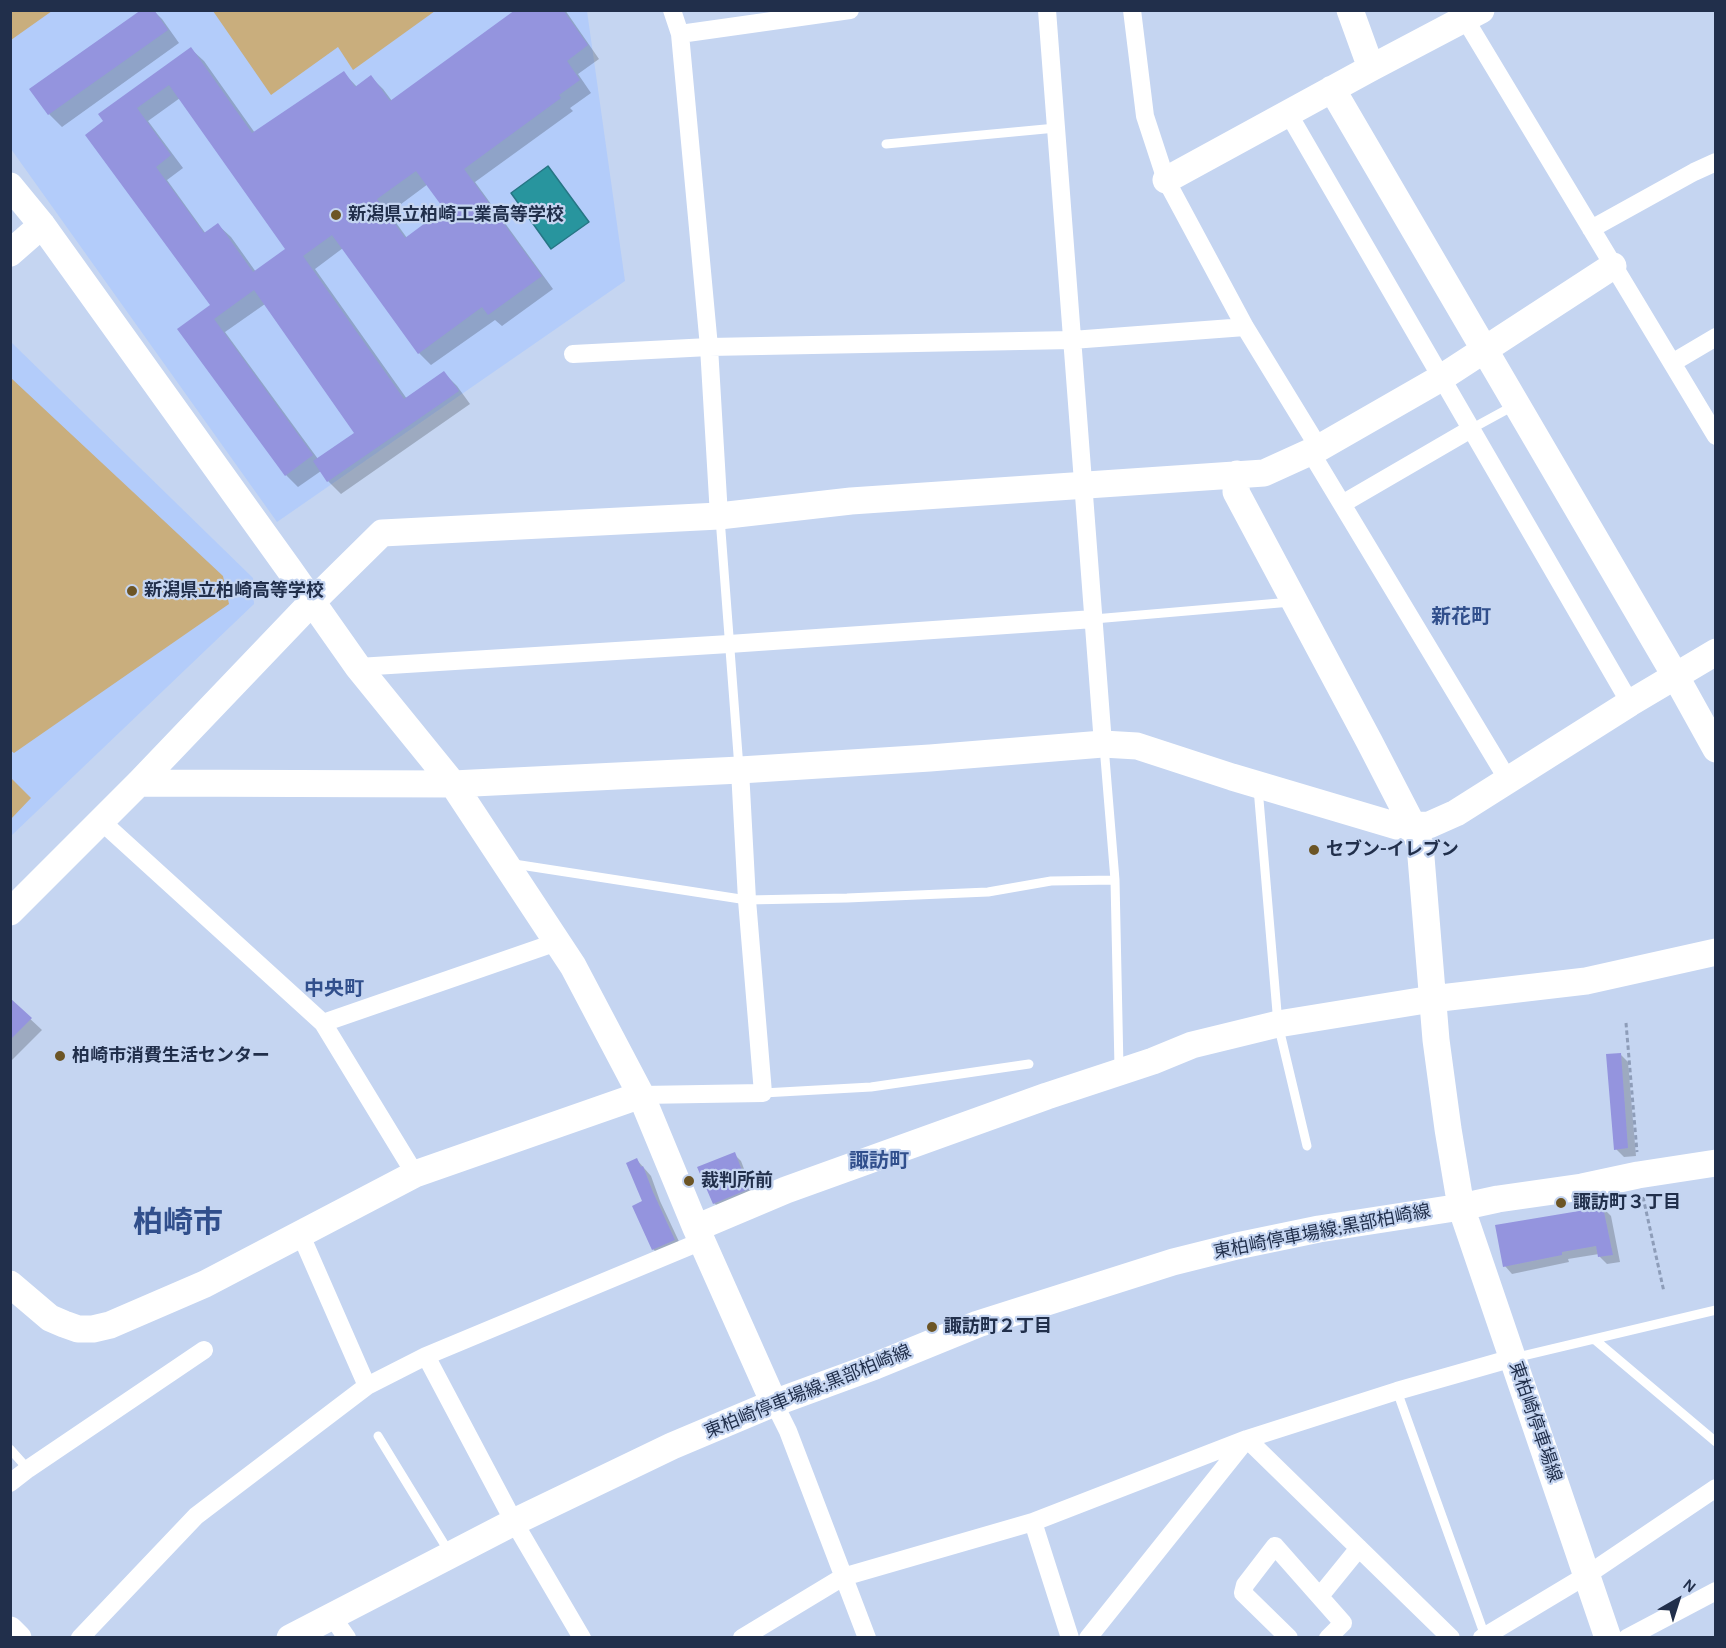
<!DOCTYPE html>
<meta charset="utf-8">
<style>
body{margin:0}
#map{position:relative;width:1726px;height:1648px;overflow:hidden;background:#c5d5f1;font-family:Karla,sans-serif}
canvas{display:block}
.frame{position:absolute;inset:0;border:12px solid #212f4b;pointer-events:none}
.north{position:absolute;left:1648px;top:1570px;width:60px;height:60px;-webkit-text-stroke:4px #c5d5f1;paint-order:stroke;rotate:39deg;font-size:16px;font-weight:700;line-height:24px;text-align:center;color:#212f4b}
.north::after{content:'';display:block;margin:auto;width:21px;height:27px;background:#212f4b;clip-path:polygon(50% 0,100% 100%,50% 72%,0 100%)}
</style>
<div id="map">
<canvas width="1726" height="1648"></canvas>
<div class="frame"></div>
<div class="north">N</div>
</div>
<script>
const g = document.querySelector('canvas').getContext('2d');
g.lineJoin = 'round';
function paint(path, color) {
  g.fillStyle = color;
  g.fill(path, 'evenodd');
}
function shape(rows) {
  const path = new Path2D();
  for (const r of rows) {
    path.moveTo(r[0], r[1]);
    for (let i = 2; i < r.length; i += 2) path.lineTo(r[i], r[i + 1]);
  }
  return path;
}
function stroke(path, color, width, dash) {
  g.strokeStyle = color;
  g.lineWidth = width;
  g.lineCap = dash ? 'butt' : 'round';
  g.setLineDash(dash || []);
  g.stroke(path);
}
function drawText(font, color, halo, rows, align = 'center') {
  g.font = font + ' Karla,"Noto Sans JP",sans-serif';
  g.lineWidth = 4.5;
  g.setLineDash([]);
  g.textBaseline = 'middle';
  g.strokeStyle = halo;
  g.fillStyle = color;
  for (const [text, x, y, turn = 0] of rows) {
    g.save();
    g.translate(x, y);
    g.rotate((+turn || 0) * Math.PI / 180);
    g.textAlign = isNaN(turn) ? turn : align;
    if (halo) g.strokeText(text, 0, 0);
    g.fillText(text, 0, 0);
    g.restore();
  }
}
paint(shape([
 [10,11,587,11,625,281,277,522,11,149],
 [11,342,253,578,254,604,11,836]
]), '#b3ccfa');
paint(shape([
 [11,10,52,10,52,11,11,40],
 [213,11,435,11,353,70,338,47,271,95],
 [11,378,223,576,229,604,14,753,10,750],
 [11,778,31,798,11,819,10,819]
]), '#c9ae7d');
const water = shape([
 [548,166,589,222,551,249,511,193,548,166]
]);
paint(water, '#28959e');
stroke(water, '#267685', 1.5);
paint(shape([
 [153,10,162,19,179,43,62,127,49,114],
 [518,10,565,10,599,59,578,74,591,93,570,108,573,111,475,182,553,289,502,326,495,320,431,365,419,353,343,248,315,269,407,399,444,373,457,386,470,404,341,494,328,481,321,471,298,487,286,475,179,329,212,306,87,135,191,49,204,61,255,133,344,73,357,87,371,77,383,89,392,101],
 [180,98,287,249,256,272,231,237,218,225,206,234,167,180,183,168,148,121],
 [428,184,446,210,407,238,389,213],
 [265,304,357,433,318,459,225,332],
 [10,1000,42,1030,10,1062],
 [1620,1054,1628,1062,1636,1156,1624,1157,1616,1149],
 [734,1154,741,1161,754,1195,721,1209,714,1203],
 [637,1160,651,1176,660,1201,682,1248,661,1257,653,1249],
 [1603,1208,1611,1216,1620,1262,1607,1264,1600,1257,1599,1254,1568,1259,1569,1262,1512,1274,1505,1266]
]), '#0003');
paint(shape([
 [141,10,154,10,168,30,48,115,29,89],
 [515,10,563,10,588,45,567,61,580,80,559,95,561,98,464,169,542,276,488,315,482,307,418,354,332,235,303,256,404,399,444,371,459,391,327,482,313,461,354,433,254,290,214,319,313,455,285,476,177,329,210,305,85,135,103,121,98,114,191,47,252,133,344,71,355,87,371,75,390,101],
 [169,85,285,249,253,272,218,223,204,233,156,167,171,155,137,108],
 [416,171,444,209,405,238,377,199],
 [10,998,32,1018,10,1040],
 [1621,1053,1628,1148,1614,1150,1606,1054],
 [735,1152,749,1189,713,1204,697,1167],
 [637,1158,641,1167,643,1166,653,1192,675,1240,652,1250,632,1206,642,1201,626,1163],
 [1603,1207,1613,1255,1598,1257,1596,1246,1562,1252,1562,1255,1503,1267,1495,1225]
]), '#9494de');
stroke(shape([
 [1626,1023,1637,1152],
 [1643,1197,1664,1292]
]), '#8e9db9', 3, [4.5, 3]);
stroke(shape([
 [886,144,1056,128],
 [1471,429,1515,405],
 [720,518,739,768],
 [1094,619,1291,602],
 [1104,746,1115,880,1119,1068],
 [1258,788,1278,1024,1307,1146],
 [514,864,747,900,847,898,988,892,1051,881,1115,880],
 [763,1093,871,1087,1029,1064],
 [1594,1339,1716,1442],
 [1514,1358,1716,1310],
 [1397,1391,1485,1636],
 [378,1436,449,1552],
 [10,1449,28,1469]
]), '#fff', 9);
stroke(shape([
 [672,10,680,34,709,347,719,516],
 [1047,10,1103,744],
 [1132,10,1145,116,1166,180,1245,327,1319,448],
 [1465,19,1716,436],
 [680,34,850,10],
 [1288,113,1630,703],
 [1591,229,1694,172,1716,162],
 [573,354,709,347,1072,340,1245,327],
 [1672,363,1716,337],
 [1310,451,1508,780],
 [1342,504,1471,429],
 [358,667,729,644,1094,619],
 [101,821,323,1023,415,1174],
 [323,1023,557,942],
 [641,1095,763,1093,747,900,740,770],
 [300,1233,367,1386,426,1356,702,1241],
 [426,1356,514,1522,582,1638],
 [774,1403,788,1431,867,1638],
 [10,1483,28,1469,204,1350],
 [1033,1522,1070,1638],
 [1320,1596,1359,1548],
 [331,1615,347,1638],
 [80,1638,196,1516,367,1386],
 [742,1638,843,1577,1033,1522,1247,1439,1397,1391,1513,1358],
 [1088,1638,1247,1439,1451,1638],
 [1289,1638,1243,1593,1245,1585,1275,1546,1343,1623,1328,1638],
 [1482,1638,1587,1575,1716,1488],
 [1627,1638,1716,1591]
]), '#fff', 18);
stroke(shape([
 [1350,10,1371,68],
 [1332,89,1676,677,1716,749],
 [1166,180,1371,68,1481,10],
 [10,186,42,225],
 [10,253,42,225,289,569,358,667,453,784,573,966,641,1095,696,1228,774,1403],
 [1237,474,1236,492,1369,741,1413,826,1420,845,1436,1040,1448,1129,1461,1207,1608,1638],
 [139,783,453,784,740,770,930,758,1103,744,1137,746,1232,777,1397,826,1429,825,1456,813,1630,703,1716,652],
 [10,912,139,783,312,602,382,533,719,516,851,501,1264,473,1319,448,1441,378,1613,266],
 [696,1228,786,1190,1047,1096,1153,1061,1192,1045,1278,1024,1432,999,1586,981,1716,952],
 [10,1284,50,1318,64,1324,78,1329,93,1329,110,1325,205,1284,415,1174,641,1095],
 [10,1630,18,1638],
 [290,1638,514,1522,672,1446,774,1403,875,1366,978,1324,1173,1262,1237,1246,1319,1229,1461,1207,1498,1199,1582,1187,1638,1175,1716,1163]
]), '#fff', 27);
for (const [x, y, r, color] of [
 [336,215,6,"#6c5525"],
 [132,591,6,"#6c5525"],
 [1314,850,6,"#6c5525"],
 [60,1056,6,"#6c5525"],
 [689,1181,6,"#6c5525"],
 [1561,1203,6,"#6c5525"],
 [932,1327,6,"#6c5525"]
]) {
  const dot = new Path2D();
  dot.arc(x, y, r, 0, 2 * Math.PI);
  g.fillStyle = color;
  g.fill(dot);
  stroke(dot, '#c5d5f1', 2);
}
drawText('bold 18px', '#212f4b', '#c5d5f1', [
 ["新潟県立柏崎工業高等学校",348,215],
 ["新潟県立柏崎高等学校",144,591],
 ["セブン-イレブン",1326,850],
 ["柏崎市消費生活センター",72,1056],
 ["裁判所前",701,1181],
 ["諏訪町３丁目",1573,1203],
 ["諏訪町２丁目",944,1327]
], 'left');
drawText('18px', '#212f4b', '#c5d5f1', [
 ["東柏崎停車場線;黒部柏崎線",1322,1232,-11],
 ["東柏崎停車場線;黒部柏崎線",808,1392,-22],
 ["東柏崎停車場線",1535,1422,71]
]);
drawText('bold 20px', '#314f8c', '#c5d5f1', [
 ["新花町",1461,617],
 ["中央町",334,989],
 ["諏訪町",879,1161]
]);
drawText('bold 30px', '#314f8c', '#c5d5f1', [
 ["柏崎市",178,1223]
]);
</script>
